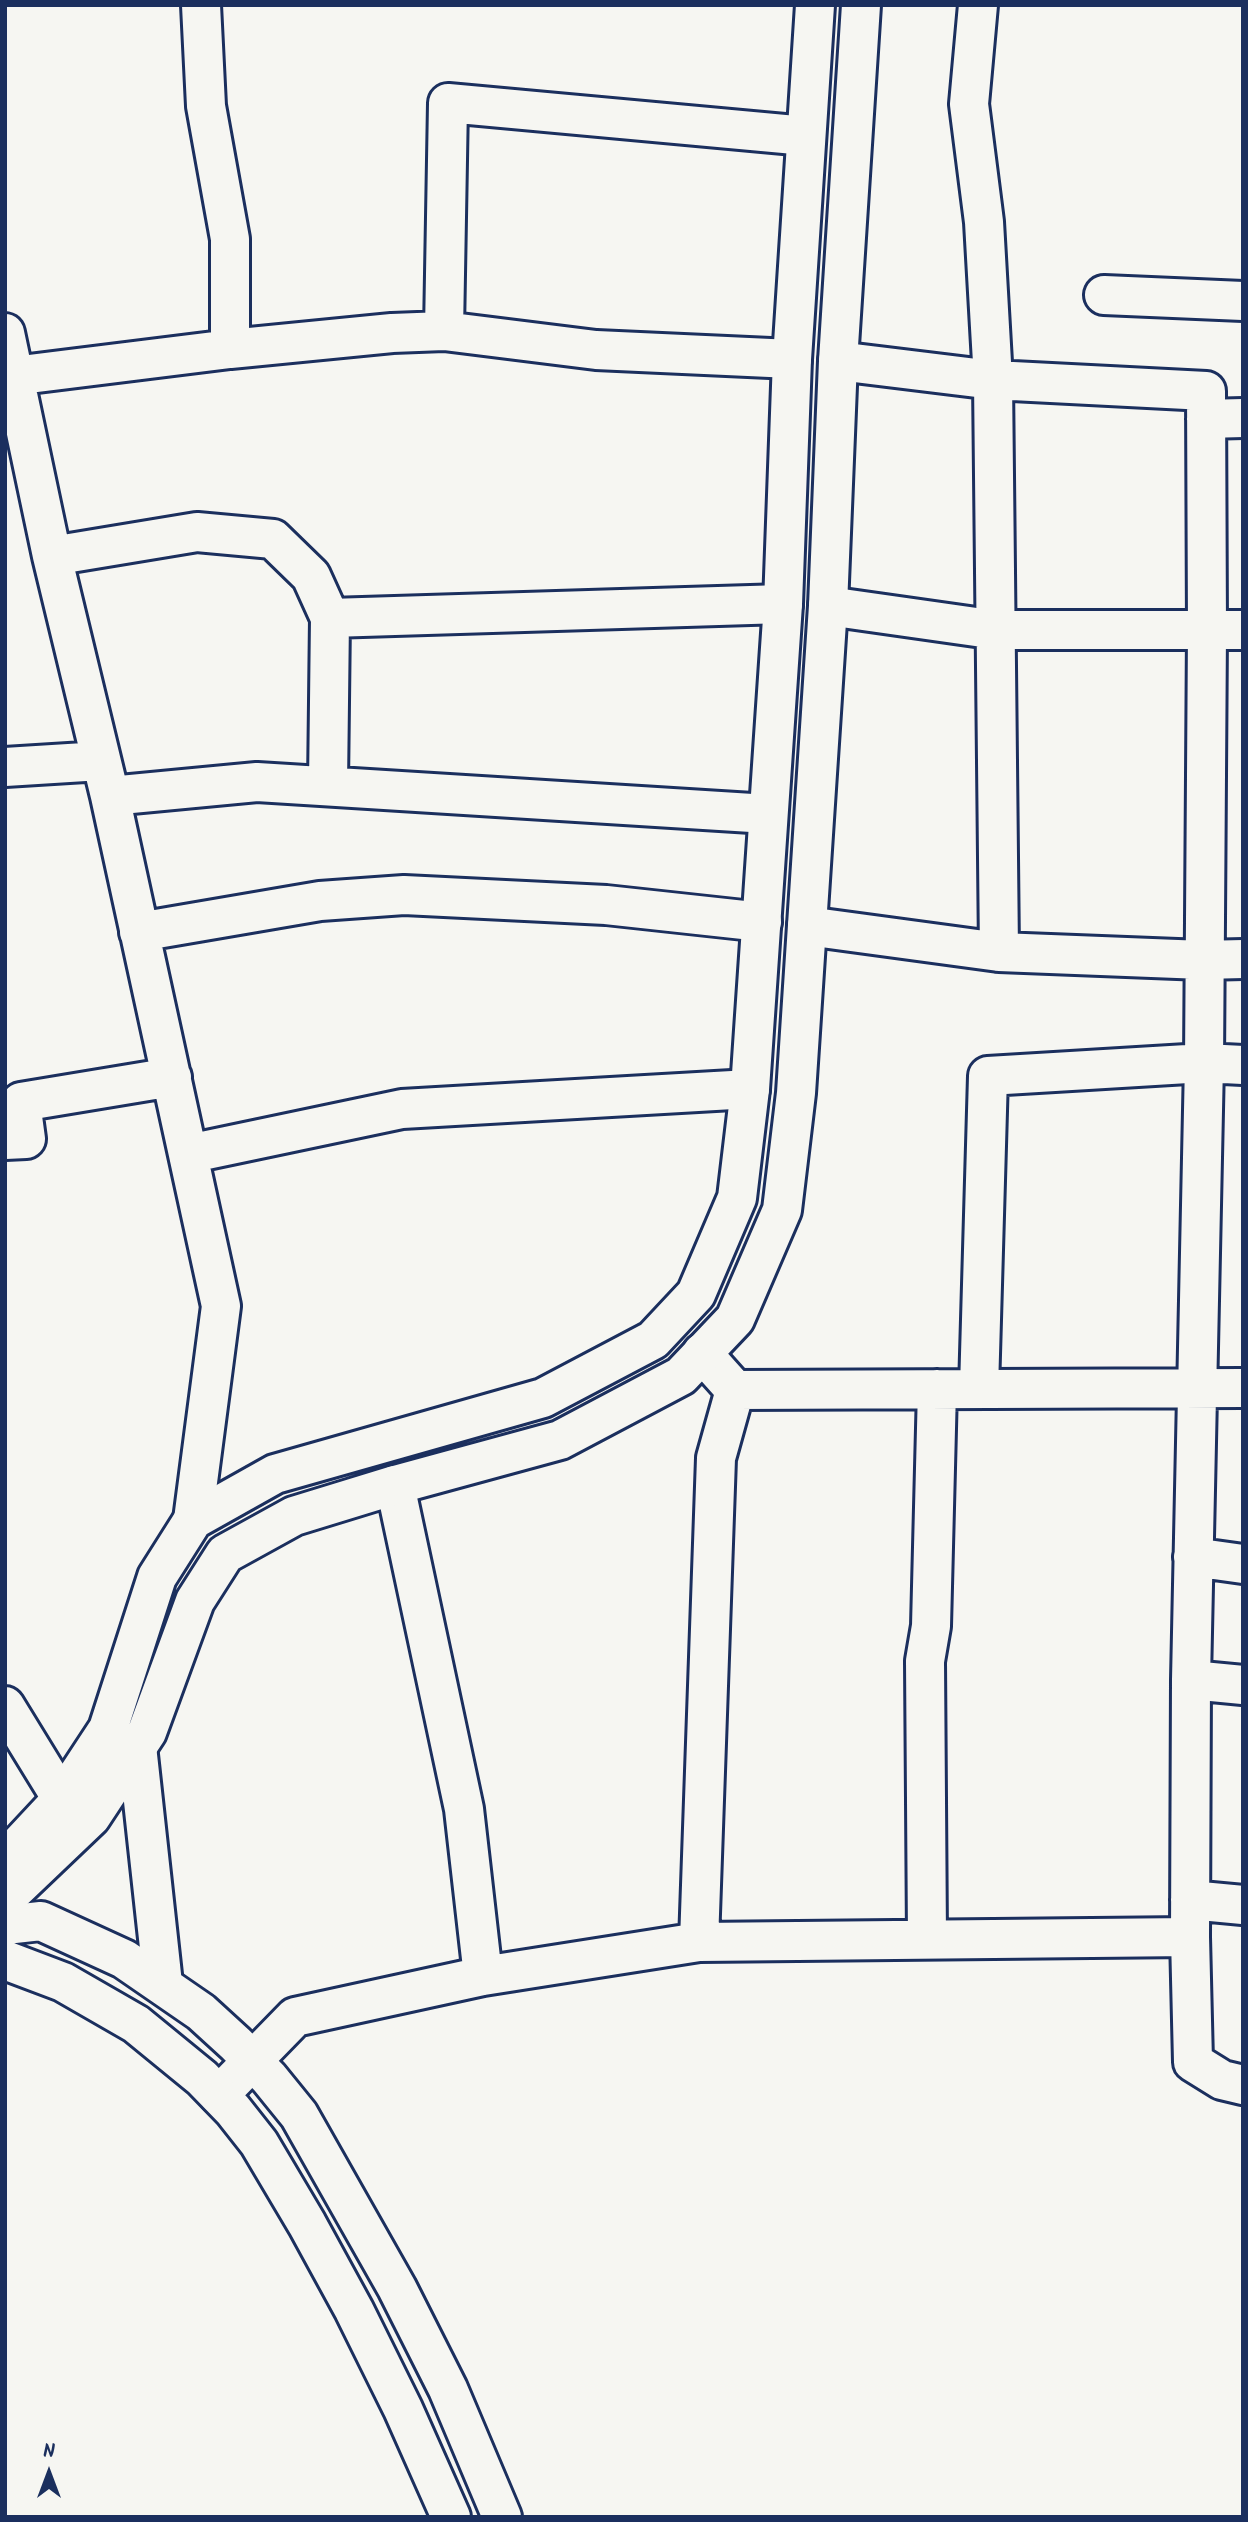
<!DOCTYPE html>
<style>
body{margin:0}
#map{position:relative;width:1248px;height:2522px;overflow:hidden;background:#f6f6f2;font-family:Kalam,sans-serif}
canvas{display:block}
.frame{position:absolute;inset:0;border:7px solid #1b2f5e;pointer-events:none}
.north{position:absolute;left:14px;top:2438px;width:70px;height:70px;-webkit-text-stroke:5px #f6f6f2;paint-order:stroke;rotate:0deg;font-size:19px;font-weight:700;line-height:28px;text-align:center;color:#1b2f5e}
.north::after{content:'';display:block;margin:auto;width:24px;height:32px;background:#1b2f5e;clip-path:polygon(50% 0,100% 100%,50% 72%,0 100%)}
</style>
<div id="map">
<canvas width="1248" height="2522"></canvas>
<div class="frame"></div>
<div class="north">N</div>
</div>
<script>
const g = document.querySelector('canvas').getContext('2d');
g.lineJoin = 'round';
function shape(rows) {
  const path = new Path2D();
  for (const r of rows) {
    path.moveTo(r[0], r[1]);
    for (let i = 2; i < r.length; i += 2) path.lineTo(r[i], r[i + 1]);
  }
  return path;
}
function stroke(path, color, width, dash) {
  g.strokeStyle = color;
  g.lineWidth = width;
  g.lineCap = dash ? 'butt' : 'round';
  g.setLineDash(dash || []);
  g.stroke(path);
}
const street = shape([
 [201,5,206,106,230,239,230,349],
 [978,5,969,104,984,222,993,380,999,952],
 [1104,295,1243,301],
 [444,331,448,103,806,136],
 [5,333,52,556,110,796,221,1306,193,1520],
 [838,361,993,380,1206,391,1207,631,1204,1063,1191,1680,1190,1937,1193,2062,1222,2080,1243,2085],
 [13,376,230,349,392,333,444,331,596,350,792,359],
 [1206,419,1243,418],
 [52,556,197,532,273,539,311,576,330,618,328,785],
 [828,606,997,630,1243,630],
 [330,618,783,604],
 [5,767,101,761],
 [110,796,257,782,768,814],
 [807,926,999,952,1203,960,1243,959],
 [139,932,320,901,404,895,606,905,762,922],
 [5,1140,26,1139,21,1102,172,1077],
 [188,1154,402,1109,750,1089],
 [702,1353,735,1390,1243,1388],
 [979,1389,988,1076,1204,1063,1243,1065],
 [395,1485,464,1809,483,1976],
 [1193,1557,1243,1564],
 [1191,1680,1243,1685],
 [5,1706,62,1799],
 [1190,1900,1243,1905],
 [927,1939,925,1661,931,1626,937,1389],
 [699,1942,716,1458,735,1390],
 [219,2095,295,2017,483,1976,699,1942,1190,1937]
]);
const secondary = shape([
 [137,1746,163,1984],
 [5,1925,41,1921,124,1959,201,2012,236,2044,269,2078,299,2115,397,2288,448,2389,502,2517],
 [5,1960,63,1982,136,2024,202,2078,233,2110,259,2143,307,2224,354,2310,403,2409,451,2517]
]);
const highway = shape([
 [5,1860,62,1799,108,1729,157,1577,193,1520,275,1474,543,1398,653,1340,696,1294,737,1198,750,1089,783,604,792,359,815,5],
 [5,1899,91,1817,147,1732,195,1601,225,1554,294,1516,395,1485,560,1440,681,1376,735,1319,782,1210,796,1093,828,606,838,361,861,5]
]);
stroke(street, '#1b2f5e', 44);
stroke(secondary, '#1b2f5e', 44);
stroke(highway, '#1b2f5e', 44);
stroke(street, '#f6f6f2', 38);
stroke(secondary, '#f6f6f2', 38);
stroke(highway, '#f6f6f2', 38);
</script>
